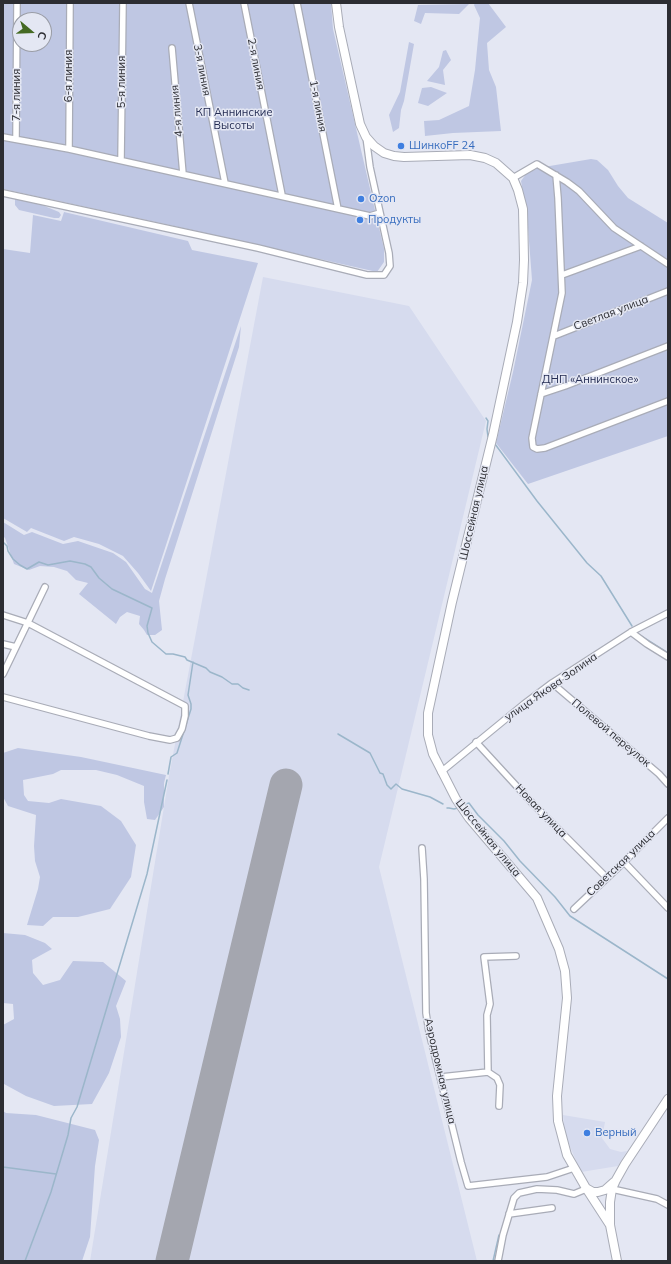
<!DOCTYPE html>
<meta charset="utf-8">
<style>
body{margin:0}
#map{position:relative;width:671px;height:1264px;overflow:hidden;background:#e4e7f3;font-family:Mulish,sans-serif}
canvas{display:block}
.frame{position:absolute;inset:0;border:4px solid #2c2d32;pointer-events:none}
.north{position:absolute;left:12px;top:12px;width:40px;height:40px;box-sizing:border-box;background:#e4e7f3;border:1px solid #9a9da6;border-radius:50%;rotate:109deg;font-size:11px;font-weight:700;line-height:16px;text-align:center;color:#2c2d32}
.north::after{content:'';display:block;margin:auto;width:14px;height:18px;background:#456a23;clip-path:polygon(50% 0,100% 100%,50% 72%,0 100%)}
</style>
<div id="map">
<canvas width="671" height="1264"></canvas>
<div class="frame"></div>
<div class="north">С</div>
</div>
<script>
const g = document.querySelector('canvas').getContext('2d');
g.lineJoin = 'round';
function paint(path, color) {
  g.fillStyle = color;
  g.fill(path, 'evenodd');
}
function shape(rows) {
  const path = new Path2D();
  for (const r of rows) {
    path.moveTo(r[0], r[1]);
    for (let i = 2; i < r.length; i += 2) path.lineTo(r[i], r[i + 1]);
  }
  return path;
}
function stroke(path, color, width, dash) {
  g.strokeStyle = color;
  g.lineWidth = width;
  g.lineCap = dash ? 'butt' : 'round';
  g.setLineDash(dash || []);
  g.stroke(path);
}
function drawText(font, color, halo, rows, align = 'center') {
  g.font = font + ' Mulish,sans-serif';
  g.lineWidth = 3;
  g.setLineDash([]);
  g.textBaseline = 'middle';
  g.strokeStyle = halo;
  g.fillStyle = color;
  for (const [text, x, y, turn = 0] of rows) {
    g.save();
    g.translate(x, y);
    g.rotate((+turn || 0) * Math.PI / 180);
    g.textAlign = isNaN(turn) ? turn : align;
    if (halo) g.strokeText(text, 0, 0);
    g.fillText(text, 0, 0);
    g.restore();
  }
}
paint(shape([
 [263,277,409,306,486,421,379,867,477,1261,90,1261,169,776],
 [563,1115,605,1122,602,1138,610,1149,621,1152,627,1151,618,1166,581,1172,565,1135]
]), '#d6dbee');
paint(shape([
 [3,3,331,3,333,29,384,249,384,262,377,272,165,224,3,189],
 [20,20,44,20,44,44,20,44],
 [475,3,488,3,506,27,487,43,489,70,496,87,501,131,453,133,425,136,424,121,439,120,469,106,475,70,480,18,474,5],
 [469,4,459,14,425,13,421,24,414,21,418,5],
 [409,42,414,44,404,101,401,110,399,128,393,132,389,115,400,92],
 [446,50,451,60,443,70,445,85,427,81,439,67,443,51],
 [431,87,447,93,428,106,418,103,422,88],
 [591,159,597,160,608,170,618,186,628,198,668,223,668,436,528,484,496,443,513,372,532,280,527,215,521,181,526,174,538,168],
 [15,198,42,205,59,212,61,215,59,218,54,218,19,210,15,205],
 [64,212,188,241,192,250,258,263,151,591,138,573,123,556,99,544,74,537,64,541,31,528,27,532,3,518,3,249,30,253,33,215,61,221],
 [241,326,239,347,165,579,159,601,162,630,155,635,147,635,144,630,139,624,140,616,127,612,120,617,116,624,79,594,88,583,76,580,67,571,54,567,40,566,29,570,14,564,5,538,3,536,3,522,24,535,32,532,63,544,78,541,113,553,126,562,145,589,152,593],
 [18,748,81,757,166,775,164,783,164,807,155,820,147,819,144,802,144,786,117,775,96,770,61,770,53,774,23,780,24,795,28,801,49,803,61,799,101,806,121,821,136,845,131,877,110,909,78,917,53,917,43,926,27,925,38,889,40,877,35,861,34,846,36,815,8,806,3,797,3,753],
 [3,933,25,935,45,943,52,949,32,960,33,973,43,985,60,980,73,961,103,962,126,981,116,1006,120,1019,121,1037,109,1073,92,1104,54,1106,26,1096,4,1084,3,1025,14,1019,13,1004,3,1003],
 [3,1111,6,1113,36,1115,95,1130,99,1140,95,1166,90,1237,82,1261,3,1261]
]), '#bfc7e3');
stroke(shape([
 [486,418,488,421,487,429,488,437],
 [495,444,537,501,587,563,601,576,632,626],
 [3,542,7,546,8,551,13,559,20,565,27,569,39,562,48,565,70,561,85,564,91,567,99,578,112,589,152,608,147,626,148,633,152,642,166,654,173,654,185,657,187,660,206,668,210,672,222,677,232,684,238,684,243,688,249,690],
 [638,634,668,653],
 [338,734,370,753,380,773,383,774,387,785,391,789,396,784,402,789,430,797,443,804],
 [168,774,171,757,177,753,191,709,191,704,188,695,193,662],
 [466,804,469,803,478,815,504,841,520,861,555,897,570,916,668,979],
 [447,808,449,808,454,809,458,808],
 [3,1167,56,1174],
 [25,1261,51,1192,68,1135,71,1118,77,1107,147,874,167,780],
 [493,1261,499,1235]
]), '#9bb6ca', 1.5);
stroke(shape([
 [172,1261,286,785]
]), '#a4a6af', 33);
const street = shape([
 [189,3,225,183],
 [244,3,282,195],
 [297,3,338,209],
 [172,48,183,174],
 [3,137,69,149,370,216,380,213],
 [16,139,17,3],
 [69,149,70,3],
 [121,160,123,3],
 [556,175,558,198,562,293,532,438,533,447,537,449,545,448,668,401],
 [513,178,537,164,567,182,579,191,614,228,668,264],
 [3,193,258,248,367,275,384,275,390,266,389,253,370,167,366,137],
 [562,275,641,246],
 [554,336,668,291],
 [541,394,565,386,668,346],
 [3,615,28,623,185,706,185,716,182,729,177,738,170,740,149,736,3,697],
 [631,632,647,644,668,657],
 [3,644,16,647],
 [3,674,45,587],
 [552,683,659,774,668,784],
 [476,742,533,804,607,878],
 [441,772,524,704,552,683,631,632,668,613],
 [422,848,424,879,426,1013,429,1032,461,1162,468,1186,547,1177,574,1168],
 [624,862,668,908],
 [574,909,624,862,668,818],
 [441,1077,488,1072],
 [499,1106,500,1085,497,1078,488,1072,487,1015,490,1004,484,957,516,956],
 [612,1189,657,1199,668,1205],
 [509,1214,552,1208],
 [498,1261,503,1235,514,1198,519,1193,537,1189,557,1190,574,1194,586,1189]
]);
const secondary = shape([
 [336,3,339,27,360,124,366,137,374,146,384,153,394,156,404,157,470,155,485,158,496,163,513,178,518,190,523,209,524,260,523,283,517,322,493,435,452,602,428,713,428,735,433,754,456,799,469,818,537,898,559,949,565,971,567,998,557,1096,558,1121,567,1155,586,1188,610,1225],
 [586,1188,593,1192,598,1192,605,1190,614,1182],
 [617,1261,610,1225,610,1202,612,1189,616,1180,625,1164,668,1099]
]);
stroke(street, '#a9acb7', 8);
stroke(secondary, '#a9acb7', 10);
stroke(street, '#fff', 5.5);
stroke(secondary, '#fff', 8);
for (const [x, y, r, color] of [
 [401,146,4,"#3f7fe0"],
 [361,199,4,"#3f7fe0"],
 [360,220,4,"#3f7fe0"],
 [587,1133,4,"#3f7fe0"]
]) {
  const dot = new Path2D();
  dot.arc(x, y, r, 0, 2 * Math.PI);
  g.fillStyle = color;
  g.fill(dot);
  stroke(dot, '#e4e7f3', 1.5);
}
drawText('11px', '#2c2d32', '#e4e7f3', [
 ["2-я линия",256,64,79],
 ["3-я линия",202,70,79],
 ["6-я линия",69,76,-90],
 ["5-я линия",122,82,-90],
 ["7-я линия",17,95,-90],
 ["1-я линия",318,106,79],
 ["4-я линия",177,111,-95],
 ["Светлая улица",611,313,-21],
 ["Шоссейная улица",474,513,-77],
 ["улица Якова Золина",551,687,-35],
 ["Полевой переулок",611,733,40],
 ["Новая улица",541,811,46],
 ["Шоссейная улица",488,838,51],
 ["Советская улица",621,863,-44],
 ["Аэродромная улица",440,1071,77]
]);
drawText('11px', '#232b52', '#e4e7f3', [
 ["КП Аннинские",234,113],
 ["Высоты",234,126],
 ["ДНП «Аннинское»",590,380]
]);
drawText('11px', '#366cbe', '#e4e7f3', [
 ["ШинкоFF 24",409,146],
 ["Ozon",369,199],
 ["Продукты",368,220],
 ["Верный",595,1133]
], 'left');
</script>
